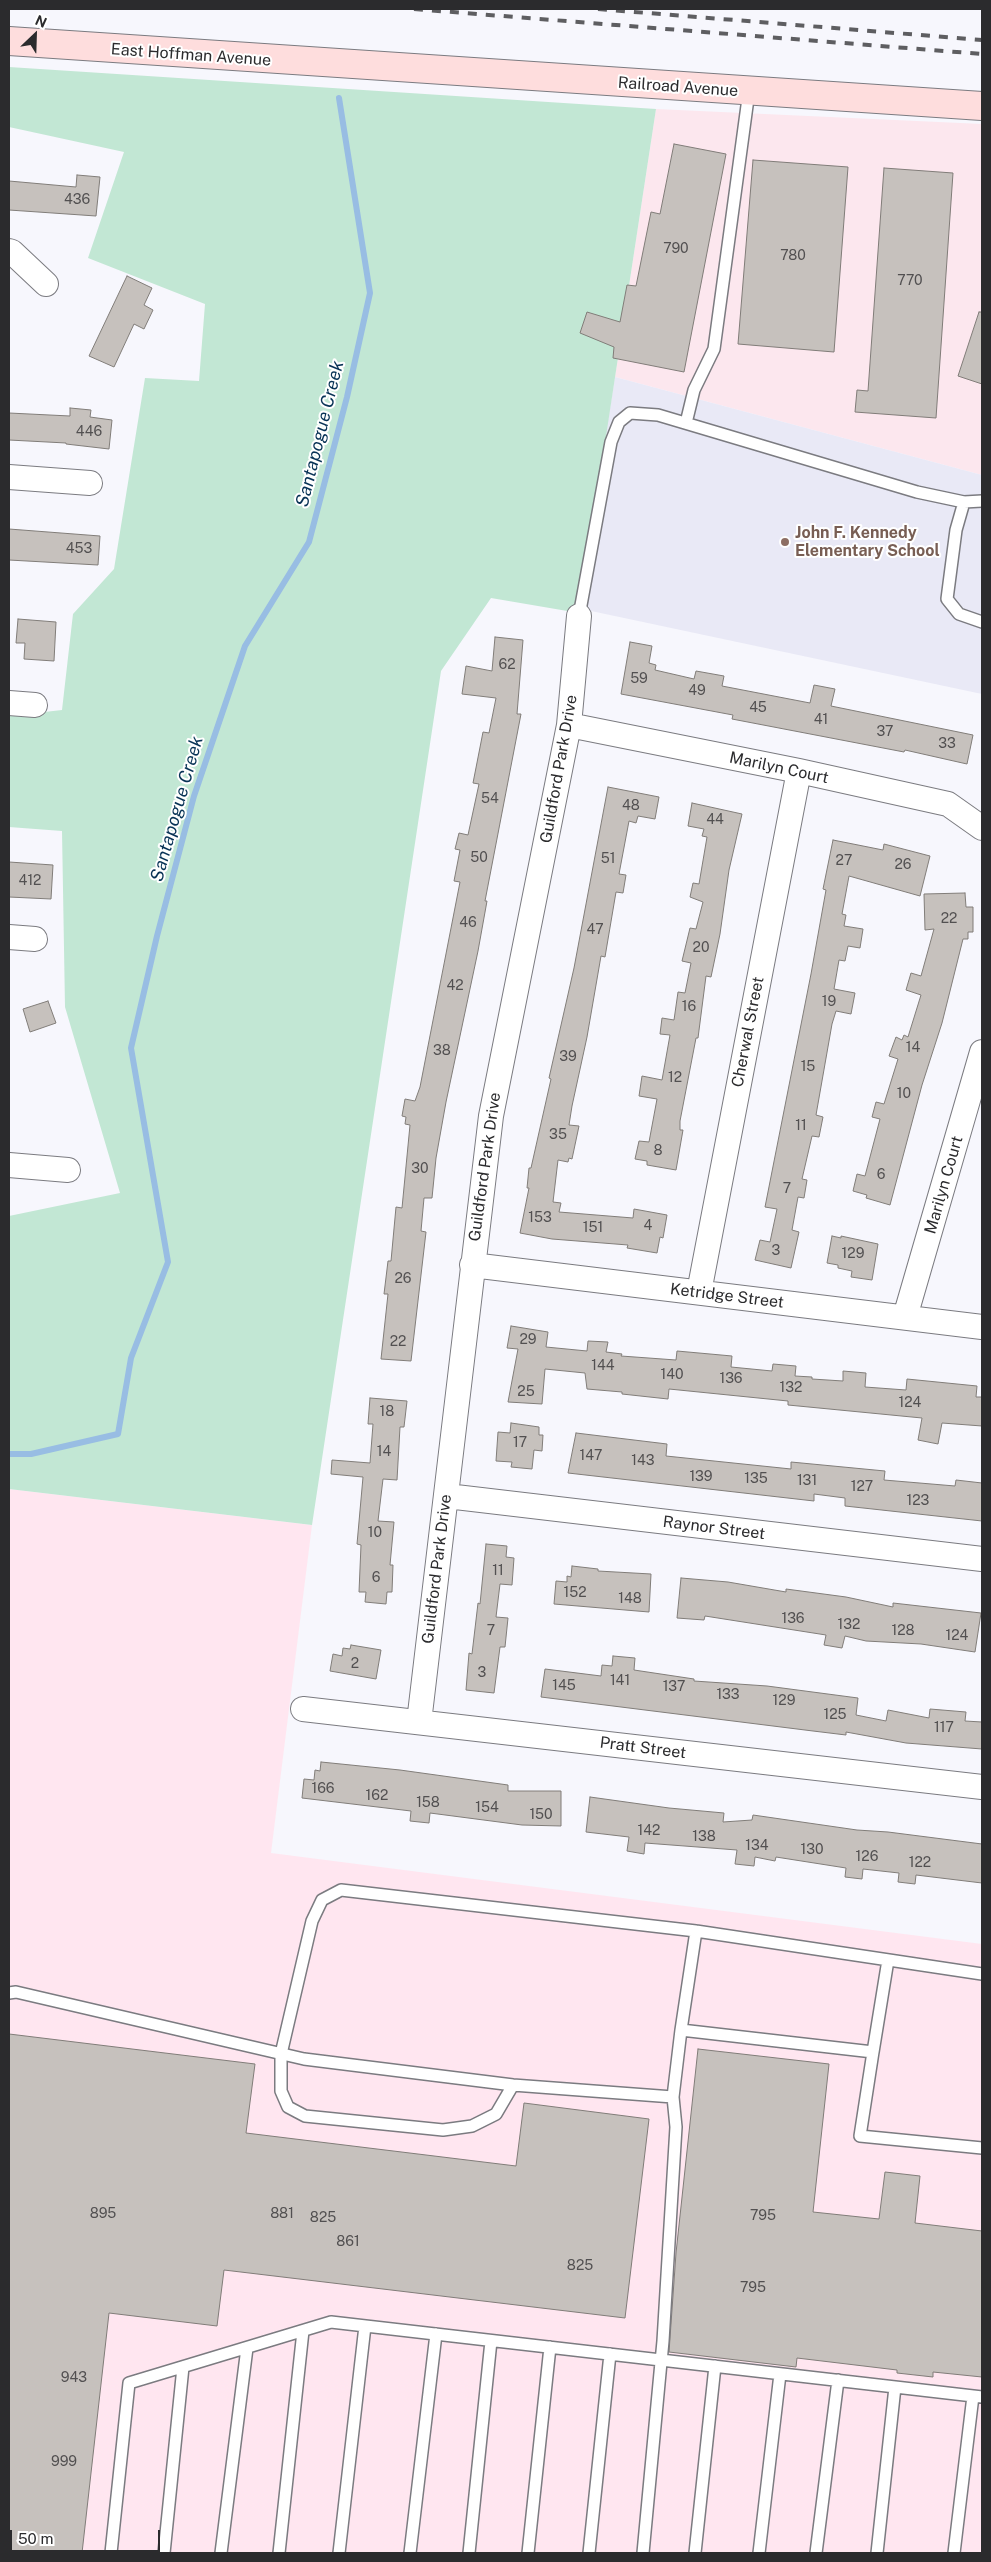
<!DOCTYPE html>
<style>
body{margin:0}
#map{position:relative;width:991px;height:2562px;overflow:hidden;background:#f7f7fd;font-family:"Public Sans",sans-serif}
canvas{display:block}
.frame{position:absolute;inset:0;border:10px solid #2b2b2d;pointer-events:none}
.north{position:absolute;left:10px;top:10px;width:50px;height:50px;-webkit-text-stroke:4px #fff;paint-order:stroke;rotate:24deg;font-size:14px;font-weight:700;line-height:20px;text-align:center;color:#2b2b2d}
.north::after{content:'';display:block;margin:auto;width:18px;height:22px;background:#2b2b2d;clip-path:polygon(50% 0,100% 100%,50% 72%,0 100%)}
.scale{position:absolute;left:10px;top:2530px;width:150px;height:22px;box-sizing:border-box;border:2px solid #2b2b2d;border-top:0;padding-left:6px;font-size:15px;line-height:18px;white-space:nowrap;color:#2b2b2d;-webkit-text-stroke:4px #fff;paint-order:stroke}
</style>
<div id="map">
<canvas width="991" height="2562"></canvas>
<div class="frame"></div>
<div class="north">N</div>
<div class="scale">50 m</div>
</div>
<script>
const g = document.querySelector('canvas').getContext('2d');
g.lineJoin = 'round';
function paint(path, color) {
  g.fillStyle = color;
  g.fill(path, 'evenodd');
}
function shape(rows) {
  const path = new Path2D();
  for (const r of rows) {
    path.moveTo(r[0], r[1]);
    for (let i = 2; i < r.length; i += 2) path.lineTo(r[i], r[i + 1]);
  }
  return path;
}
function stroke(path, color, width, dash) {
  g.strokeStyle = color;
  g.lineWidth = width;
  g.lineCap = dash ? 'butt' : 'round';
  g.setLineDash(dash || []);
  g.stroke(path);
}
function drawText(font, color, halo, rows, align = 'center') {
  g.font = font + ' "Public Sans",sans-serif';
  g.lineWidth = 4;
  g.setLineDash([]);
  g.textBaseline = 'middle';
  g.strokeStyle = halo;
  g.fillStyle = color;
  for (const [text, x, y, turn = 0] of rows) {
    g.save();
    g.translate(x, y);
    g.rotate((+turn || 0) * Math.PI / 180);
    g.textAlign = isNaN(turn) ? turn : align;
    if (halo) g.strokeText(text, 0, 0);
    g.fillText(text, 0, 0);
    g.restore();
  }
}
paint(shape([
 [9,1489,312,1525,271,1853,982,1944,982,2553,9,2553]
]), '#ffe6f0');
paint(shape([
 [656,109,982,124,982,475,615,377]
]), '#fce7ee');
paint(shape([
 [615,377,982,475,982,694,577,608]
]), '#e9e9f6');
paint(shape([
 [9,67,656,109,579,613,491,598,441,671,312,1525,9,1489,9,1216,120,1193,65,1007,62,831,9,827,9,716,62,710,73,614,114,569,145,378,199,381,205,304,88,258,124,152,9,127]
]), '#c2e7d4');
stroke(shape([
 [9,1454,31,1454,118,1434,131,1358,168,1262,131,1048,157,936,194,796,245,646,309,542,347,397,370,293,339,98]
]), '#98bde3', 6);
const building = shape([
 [674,144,726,154,684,372,613,358,614,347,580,333,587,312,620,322,627,285,636,286,651,212,660,214,674,144],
 [753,160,848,167,834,352,738,344,753,160],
 [884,168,953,173,936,418,855,412,857,390,868,391,884,168],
 [77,175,100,177,96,216,9,210,9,181,76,187,77,175],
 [127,276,152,288,144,305,153,310,144,329,134,324,114,367,89,356,127,276],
 [979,312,982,312,982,384,958,376,979,312],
 [70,408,91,410,90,417,112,420,109,449,66,444,66,443,9,440,9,413,70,416,70,408],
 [9,529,100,536,98,565,9,560,9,529],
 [18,619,56,622,54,661,24,659,25,643,16,643,18,619],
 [495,637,523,640,517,714,521,714,485,901,487,901,478,951,446,1102,436,1158,432,1198,424,1198,421,1231,426,1232,411,1361,381,1359,388,1294,384,1294,388,1261,391,1261,396,1207,402,1208,410,1125,405,1124,406,1117,402,1116,405,1099,415,1101,420,1087,460,882,454,881,460,850,455,849,459,833,468,835,479,784,473,783,483,732,489,733,496,698,462,694,466,666,492,671,495,637],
 [630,642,652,646,649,663,656,665,655,670,694,679,696,671,724,676,722,686,810,703,814,685,835,689,831,706,973,735,967,764,905,750,904,752,732,719,733,715,621,694,630,642],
 [608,787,659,797,655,819,638,816,636,823,629,821,619,874,626,875,623,893,616,892,605,957,601,956,587,1037,572,1106,569,1125,579,1126,572,1159,569,1158,568,1162,558,1160,553,1202,561,1203,559,1212,633,1218,634,1209,667,1215,663,1238,660,1237,657,1253,627,1248,628,1245,552,1239,520,1233,529,1188,527,1188,529,1168,531,1168,551,1079,549,1078,574,968,608,787],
 [692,803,742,814,729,870,720,934,711,977,706,976,698,1038,696,1038,680,1121,680,1130,683,1130,676,1170,647,1165,647,1161,635,1159,639,1141,649,1142,657,1099,639,1096,642,1076,662,1080,670,1035,660,1034,662,1018,674,1020,678,992,685,993,691,963,682,961,690,928,696,929,703,902,690,897,693,883,699,884,707,837,702,836,704,829,688,826,692,803],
 [833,840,883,850,884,844,930,856,920,896,849,876,842,914,846,915,844,926,863,929,860,948,848,946,845,961,839,960,834,989,855,993,851,1014,836,1011,832,1024,816,1115,823,1117,819,1137,812,1136,802,1179,807,1180,804,1198,798,1197,792,1230,799,1232,791,1268,755,1260,760,1240,770,1242,777,1209,765,1207,811,974,826,890,823,889,833,840],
 [9,862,53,865,51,899,9,897,9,862],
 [965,893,966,907,973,907,973,932,968,932,968,939,963,939,942,1023,922,1085,890,1205,866,1198,867,1195,853,1191,857,1174,865,1176,880,1119,872,1117,876,1102,884,1104,898,1059,889,1056,896,1037,902,1040,904,1035,908,1037,921,995,906,990,911,973,921,976,934,929,925,930,924,894,965,893],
 [48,1001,56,1023,30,1032,23,1009,48,1001],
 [832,1236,841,1238,841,1236,878,1244,872,1280,851,1277,852,1271,838,1268,838,1265,827,1263,832,1236],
 [511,1326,548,1332,546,1347,587,1351,588,1341,608,1342,606,1352,622,1354,621,1356,676,1360,677,1351,732,1356,731,1367,772,1371,773,1364,796,1366,795,1376,812,1377,812,1379,843,1381,843,1371,866,1373,865,1387,906,1390,907,1379,977,1386,976,1397,982,1397,982,1426,942,1423,938,1444,918,1440,922,1418,788,1405,788,1401,669,1389,668,1399,622,1394,622,1392,587,1389,585,1373,545,1369,542,1404,508,1402,518,1349,507,1348,511,1326],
 [370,1398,407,1401,404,1427,400,1427,397,1480,383,1479,378,1521,394,1522,390,1565,393,1565,392,1592,387,1592,386,1604,365,1602,366,1592,359,1592,361,1545,357,1544,363,1477,331,1474,332,1460,370,1463,373,1424,368,1424,370,1398],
 [511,1423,539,1427,539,1435,543,1435,542,1451,534,1450,532,1469,511,1467,512,1462,496,1461,498,1432,510,1433,511,1423],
 [576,1433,667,1444,666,1456,791,1469,791,1462,885,1471,884,1480,955,1486,956,1480,982,1483,982,1521,845,1506,845,1498,814,1494,814,1501,568,1473,576,1433],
 [486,1544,507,1546,506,1557,514,1558,512,1585,500,1584,496,1617,508,1618,505,1647,500,1647,494,1693,466,1690,469,1653,472,1654,478,1603,480,1604,486,1544],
 [572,1566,598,1569,598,1571,651,1574,649,1612,554,1604,556,1581,567,1582,567,1576,571,1577,572,1566],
 [681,1578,728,1582,786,1592,786,1589,846,1597,893,1607,893,1603,981,1613,975,1652,921,1644,866,1641,845,1636,842,1648,824,1645,826,1635,705,1616,704,1620,677,1618,681,1578],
 [351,1645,381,1650,376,1679,330,1671,333,1654,342,1656,343,1648,350,1649,351,1645],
 [613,1656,635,1658,634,1670,694,1679,694,1681,767,1686,858,1698,856,1715,886,1721,888,1710,929,1718,930,1709,966,1712,965,1721,982,1722,982,1749,906,1743,846,1732,846,1735,813,1731,541,1697,545,1669,601,1676,602,1665,612,1666,613,1656],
 [321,1762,400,1770,508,1785,508,1791,561,1791,561,1826,522,1825,430,1813,429,1823,410,1821,411,1811,302,1798,304,1779,314,1780,315,1770,320,1771,321,1762],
 [590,1797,669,1808,724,1813,723,1822,752,1820,753,1815,857,1830,888,1832,982,1844,982,1883,916,1875,915,1884,898,1882,899,1873,863,1869,862,1879,845,1877,846,1868,776,1857,775,1861,755,1857,754,1866,735,1864,737,1850,645,1843,644,1854,627,1851,629,1837,586,1832,590,1797],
 [9,2034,255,2064,246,2133,516,2166,524,2103,649,2119,625,2318,224,2270,217,2326,109,2313,82,2553,9,2553,9,2034],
 [698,2049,829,2064,813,2212,879,2219,885,2172,920,2176,915,2223,982,2231,982,2377,933,2372,933,2377,897,2373,897,2370,797,2358,796,2367,669,2352,676,2253,698,2049]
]);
paint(building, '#c6c1bd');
stroke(building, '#817d79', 1);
const lane = shape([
 [686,423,694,390,714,349,749,91],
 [982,501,964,502,956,530,947,599,959,614,982,622],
 [579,616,611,442,619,422,630,413,658,415,917,492,964,502],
 [9,1993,16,1992,304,2059,513,2085,673,2097,676,2127,663,2341,643,2553],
 [681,2030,696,1931],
 [873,2052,888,1960],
 [513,2085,496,2114,472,2126,443,2130,305,2116,288,2107,281,2091,281,2054,312,1921,322,1900,341,1890,696,1931,982,1974],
 [673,2097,681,2030,873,2052,860,2136,982,2148],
 [111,2553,129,2383,331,2322,982,2397],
 [164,2553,183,2367],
 [221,2553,247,2348],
 [279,2553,303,2331],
 [339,2553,365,2326],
 [410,2553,436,2334],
 [469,2553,491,2341],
 [528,2553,550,2347],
 [589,2553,610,2354],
 [695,2553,715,2366],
 [759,2553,780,2374],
 [816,2553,838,2380],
 [877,2553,895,2387],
 [954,2553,973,2396]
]);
const street = shape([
 [9,251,12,252,46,284],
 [9,477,90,483],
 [9,703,35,705],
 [569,725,799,771,948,804,982,828],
 [9,937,35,939],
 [9,1165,68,1170],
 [472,1265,982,1327],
 [699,1292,799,771],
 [905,1317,982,1052],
 [447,1496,982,1559],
 [303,1709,982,1787],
 [419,1722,491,1116,569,725,579,616]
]);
const secondary = shape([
 [9,41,982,106]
]);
stroke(lane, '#7b7b80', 14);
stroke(street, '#7b7b80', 26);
stroke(secondary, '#7b7b80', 30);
stroke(lane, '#fff', 11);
stroke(street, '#fff', 24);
stroke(secondary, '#fedddd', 28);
stroke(shape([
 [414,9,982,54],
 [598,9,982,40]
]), '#5e5e61', 4, [9, 9]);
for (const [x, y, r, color] of [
 [785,542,5,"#8d6e63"]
]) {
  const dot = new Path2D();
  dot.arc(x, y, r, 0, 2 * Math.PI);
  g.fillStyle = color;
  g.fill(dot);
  stroke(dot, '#fff', 2);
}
drawText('14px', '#525051', null, [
 ["436",77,200],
 ["790",676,249],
 ["780",793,256],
 ["770",910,281],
 ["446",89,432],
 ["453",79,549],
 ["62",507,665],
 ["59",639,679],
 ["49",697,691],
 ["45",758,708],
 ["41",821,720],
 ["37",885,732],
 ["33",947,744],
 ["54",490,799],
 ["48",631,806],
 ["44",715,820],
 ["50",479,858],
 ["51",608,859],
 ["27",844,861],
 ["26",903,865],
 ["412",30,881],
 ["22",949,919],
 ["46",468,923],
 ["47",595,930],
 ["20",701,948],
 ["42",455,986],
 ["19",829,1002],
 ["16",689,1007],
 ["14",913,1048],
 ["38",442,1051],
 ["39",568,1057],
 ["15",808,1067],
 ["12",675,1078],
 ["10",904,1094],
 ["11",801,1126],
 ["35",558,1135],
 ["8",658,1151],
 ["30",420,1169],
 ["6",881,1175],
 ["7",787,1189],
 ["153",540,1218],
 ["4",648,1226],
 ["151",593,1228],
 ["3",776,1251],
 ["129",853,1254],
 ["26",403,1279],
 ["29",528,1340],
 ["22",398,1342],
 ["144",603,1366],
 ["140",672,1375],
 ["136",731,1379],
 ["132",791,1388],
 ["25",526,1392],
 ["124",910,1403],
 ["18",387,1412],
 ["17",520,1443],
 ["14",384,1452],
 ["147",591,1456],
 ["143",643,1461],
 ["139",701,1477],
 ["135",756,1479],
 ["131",807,1481],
 ["127",862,1487],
 ["123",918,1501],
 ["10",375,1533],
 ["11",498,1571],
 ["6",376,1578],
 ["152",575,1593],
 ["148",630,1599],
 ["136",793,1619],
 ["132",849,1625],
 ["7",491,1631],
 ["128",903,1631],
 ["124",957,1636],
 ["2",355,1664],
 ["3",482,1673],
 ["141",620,1681],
 ["145",564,1686],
 ["137",674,1687],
 ["133",728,1695],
 ["129",784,1701],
 ["125",835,1715],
 ["117",944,1728],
 ["166",323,1789],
 ["162",377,1796],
 ["158",428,1803],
 ["154",487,1808],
 ["150",541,1815],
 ["142",649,1831],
 ["138",704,1837],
 ["134",757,1846],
 ["130",812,1850],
 ["126",867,1857],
 ["122",920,1863],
 ["895",103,2214],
 ["881",282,2214],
 ["795",763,2216],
 ["825",323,2218],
 ["861",348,2242],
 ["825",580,2266],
 ["795",753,2288],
 ["943",74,2378],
 ["999",64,2462]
]);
drawText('16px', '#2b2b2d', '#fff', [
 ["East Hoffman Avenue",191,55,4],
 ["Railroad Avenue",678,87,4],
 ["Marilyn Court",779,768,12],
 ["Guildford Park Drive",559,769,-80],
 ["Cherwal Street",748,1032,-79],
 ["Guildford Park Drive",485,1167,-82],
 ["Marilyn Court",944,1185,-74],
 ["Ketridge Street",727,1296,7],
 ["Raynor Street",714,1528,7],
 ["Guildford Park Drive",437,1569,-83],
 ["Pratt Street",643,1748,7]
]);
drawText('bold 16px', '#785e54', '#fff', [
 ["John F. Kennedy",795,533],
 ["Elementary School",795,551]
], 'left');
drawText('italic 18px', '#083356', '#fff', [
 ["Santapogue Creek",320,434,-76],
 ["Santapogue Creek",177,809,-74]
]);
</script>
